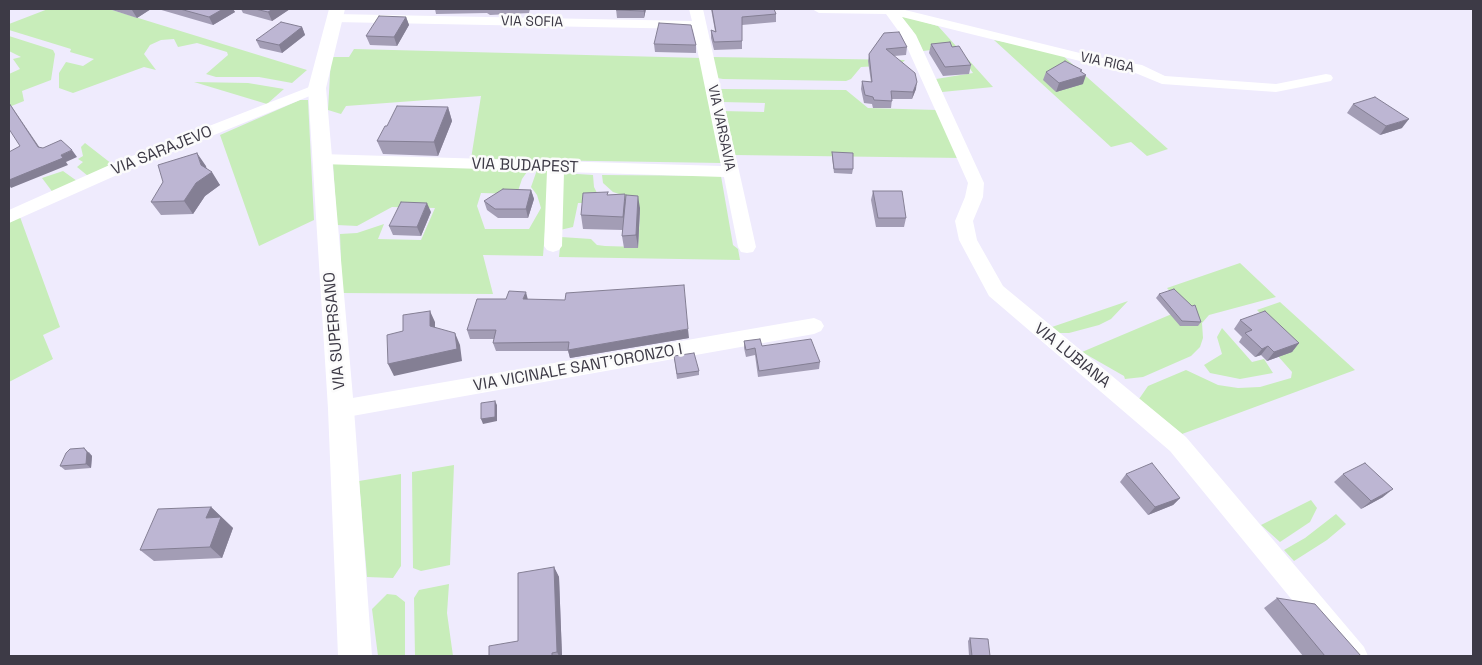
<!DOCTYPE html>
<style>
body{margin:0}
#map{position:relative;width:1482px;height:665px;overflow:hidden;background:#efebfd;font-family:"Space Grotesk",sans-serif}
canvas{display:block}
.frame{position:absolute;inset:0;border:10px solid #3d3a46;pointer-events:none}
</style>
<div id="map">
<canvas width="1482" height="665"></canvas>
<div class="frame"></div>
</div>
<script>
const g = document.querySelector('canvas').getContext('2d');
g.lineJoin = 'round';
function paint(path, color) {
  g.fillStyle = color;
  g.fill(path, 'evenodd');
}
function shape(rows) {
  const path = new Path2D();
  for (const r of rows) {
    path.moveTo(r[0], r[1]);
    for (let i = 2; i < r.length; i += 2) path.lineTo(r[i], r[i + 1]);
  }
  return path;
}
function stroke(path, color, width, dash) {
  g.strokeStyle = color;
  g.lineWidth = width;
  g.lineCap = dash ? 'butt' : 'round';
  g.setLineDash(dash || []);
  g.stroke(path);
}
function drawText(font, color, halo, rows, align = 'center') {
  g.font = font + ' "Space Grotesk",sans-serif';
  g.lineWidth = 5;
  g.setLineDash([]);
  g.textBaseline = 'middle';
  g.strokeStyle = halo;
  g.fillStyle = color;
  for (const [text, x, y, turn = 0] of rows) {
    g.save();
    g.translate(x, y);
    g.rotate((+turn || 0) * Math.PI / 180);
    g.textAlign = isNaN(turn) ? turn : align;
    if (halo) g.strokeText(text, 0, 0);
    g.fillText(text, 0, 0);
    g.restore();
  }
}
paint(shape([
 [48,9,109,9,307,70,292,83,259,77,216,77,206,74,228,55,227,52,197,43,178,47,174,39,161,40,150,45,144,54,156,70,144,67,73,93,59,88,59,73,66,62,83,66,94,59,70,52,71,49,9,30,9,24],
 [900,15,938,26,993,87,942,92,936,79,973,73,955,47,923,51,912,30],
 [9,36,53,50,55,54,51,80,22,91,24,101,9,107,9,74,20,69,13,59,21,57,9,51],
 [994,40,1039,48,1061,54,1168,149,1147,156,1131,142,1111,147],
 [354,49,702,58,722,163,471,159,481,96,346,106,341,114,328,110,331,57,349,57],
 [712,57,905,60,902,63,896,65,861,67,851,79,846,81,723,79,717,78],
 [194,82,248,83,284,89,267,104],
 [722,89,846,90,868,108,937,110,962,158,734,155,723,111,764,112,765,103,722,102,719,90],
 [300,100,308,100,314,220,259,246,220,135],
 [85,143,112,164,113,165,88,176,77,167,83,162,78,159,83,156,81,147],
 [333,163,529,169,522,179,517,194,481,193,477,206,485,229,529,229,541,208,537,195,531,187,537,170,550,170,543,256,483,255,493,294,342,293,340,234,357,233,384,224,378,239,421,240,435,208,392,207,357,226,337,225],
 [63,171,77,181,54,194,42,178],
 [562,173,593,175,594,187,602,203,578,203,573,227,560,230],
 [602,175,721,176,733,245,738,249,740,260,559,257,561,237,591,239,597,245,605,246,638,247,640,215,627,215,629,203,622,195,613,192,603,183],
 [20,217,60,327,43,335,53,359,9,382,9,223],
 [1240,263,1276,297,1209,315,1202,323,1203,338,1200,347,1191,356,1143,377,1125,379,1124,376,1082,352,1186,308,1167,288],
 [1128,301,1111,319,1099,325,1069,333,1056,333,1049,328],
 [1280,302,1355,370,1182,434,1139,399,1148,386,1186,370,1218,385,1238,388,1260,387,1291,378,1292,372,1277,355,1294,350,1257,310],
 [1222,328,1252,362,1264,359,1273,373,1240,379,1210,373,1204,365,1222,354,1217,337],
 [454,465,450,565,421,571,413,568,412,472],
 [401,474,401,566,393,578,367,577,359,481],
 [1311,500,1317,508,1310,522,1280,542,1261,525],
 [1336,514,1346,524,1327,540,1294,561,1284,550,1305,538],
 [449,584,447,613,453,656,415,656,414,598,419,590],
 [387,594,396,595,405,602,405,656,378,656,372,609]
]), '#c8edba');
paint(shape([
 [689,9,703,9,756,247,753,252,747,253,741,252,738,247,724,177,564,172,562,246,559,250,553,252,547,250,544,246,547,171,321,164,315,163,313,159,315,155,321,154,721,166,693,29,334,22,327,18,334,14,692,21,689,9],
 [812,9,901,9,1092,56,1142,65,1165,76,1276,84,1326,74,1331,75,1333,78,1331,81,1276,92,1162,84,1133,72,1092,64,902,17,916,35,984,183,983,197,973,221,977,240,1003,286,1186,437,1364,647,1368,656,1338,656,1170,451,989,296,959,240,955,221,965,197,968,183,902,36,886,14,819,13,812,9],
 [317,84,324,88,322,91,126,171,9,223,9,210,114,163,317,84],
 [814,318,821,321,824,326,821,331,814,334,341,418,333,415,330,409,333,403,341,400,814,318]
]), '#fff');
paint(shape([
 [329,9,345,9,326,88,354,409,372,656,338,656,328,409,308,88,329,9]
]), '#fff');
paint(shape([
 [109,9,151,9,137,18],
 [158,9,233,9,235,12,213,25],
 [241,9,290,9,272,21,243,13],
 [435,9,538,9,530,9,529,13,490,15,487,13,436,14],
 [616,9,646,9,644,18,617,18],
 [711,9,774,9,776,14,776,22,742,25,742,49,714,50,711,38,711,30,715,31],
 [406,17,409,25,397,46,370,45,366,36],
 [302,27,305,35,282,53,260,48,256,40],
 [884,33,907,47,906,55,894,56,916,89,912,99,892,99,891,108,873,108,872,104,864,103,861,89,862,81,871,82,868,61,869,54],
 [654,44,696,45,696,53,655,52],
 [931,44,952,47,971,65,969,74,943,76,929,53],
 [1046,72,1081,72,1083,84,1056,92,1043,80],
 [1353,104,1402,128,1380,135,1347,113],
 [448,107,452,121,438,156,383,154,377,141,387,126],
 [832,152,853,169,852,174,834,173,832,157],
 [206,166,206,169,220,185,205,196,193,214,161,215,151,202],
 [531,190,534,199,528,218,498,218,487,210,484,201],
 [873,191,906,218,904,227,876,227,871,200],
 [608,195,640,208,638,248,624,248,622,236,623,230,583,229,581,215],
 [431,212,421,236,393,235,389,226],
 [1159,294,1192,306,1201,322,1198,326,1180,326,1156,298],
 [528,300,689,338,570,358,568,351,496,351,493,343,494,339,470,339,467,330],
 [1240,320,1299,343,1292,352,1267,361,1261,355,1255,357,1239,342,1242,337,1234,329],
 [744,341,820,362,819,369,758,377,755,355,746,357,744,348],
 [674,356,699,371,699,375,677,379],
 [89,452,92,456,91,468,65,470,60,466],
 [1126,474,1180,498,1173,505,1148,515,1120,482],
 [1343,474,1383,497,1361,509,1334,482],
 [211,507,233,528,222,558,154,561,140,550],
 [554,567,559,577,562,656,489,656,518,641],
 [1277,598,1361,656,1303,656,1264,608],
 [970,638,990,656,969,656,968,641]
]), '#a39db5');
paint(shape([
 [134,9,151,9,137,18,132,10],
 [223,9,233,9,235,12,213,25,209,17],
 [273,9,290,9,272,21,268,12],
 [644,9,646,9,644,18],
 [406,17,409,25,397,46,394,37],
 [302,27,305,35,282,53,279,45],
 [1082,70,1080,77,1086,75,1083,84,1056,92,1059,83],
 [917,82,916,89,912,99,913,92],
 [9,103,12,107,44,154,38,147],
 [448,107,452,121,438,156,434,142],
 [1409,119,1402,128,1380,135,1386,126],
 [72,150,77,157,66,162,68,165,11,188,9,185,9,180],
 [197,153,206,166,208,174,212,172,220,185,205,196,193,214,184,201,196,183,201,165],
 [531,190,534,199,528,218,526,209],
 [625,194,626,207,625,230,623,217],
 [638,196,640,208,638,248,636,235],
 [427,203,431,212,421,236,417,227],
 [526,292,528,300,523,299],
 [430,311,435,322,435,338,430,326],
 [688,329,689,338,570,358,568,350],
 [455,333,460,345,462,361,394,376,388,364],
 [1299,343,1292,352,1267,361,1274,352],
 [1268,346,1261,355,1255,357,1262,349],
 [495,401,497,405,497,421,483,424,481,419],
 [84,448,92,456,91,468,86,464],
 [1393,489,1383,497,1361,509,1371,501],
 [1180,498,1173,505,1148,515,1155,507],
 [211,507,233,528,222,558,210,547,206,518],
 [554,567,559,577,562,656,559,656,557,652]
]), '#847f94');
const building = shape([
 [180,9,223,9,209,17,180,9],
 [255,9,273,9,268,12,255,9],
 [616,9,644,9,644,11,616,10,616,9],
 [712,9,774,9,776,14,742,17,742,41,714,42,711,30,716,32,712,9],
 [379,16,406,17,394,37,366,36,379,16],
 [281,22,302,27,279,45,256,40,281,22],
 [659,23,691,25,696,45,654,44,659,23],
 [899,32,907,47,886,49,915,73,917,82,913,92,891,91,892,101,874,100,873,97,865,95,862,81,872,82,869,54,884,33,899,32],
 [950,42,952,47,959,46,971,65,945,67,931,44,950,42],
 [1065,61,1082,70,1080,71,1086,75,1059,83,1046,72,1065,61],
 [1375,97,1409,119,1386,126,1353,104,1375,97],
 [9,103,38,147,43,148,61,140,72,150,61,155,63,158,9,180,9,152,20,146,9,129,9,103],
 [397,106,448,107,434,142,377,141,385,126,387,126,397,106],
 [832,152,853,153,853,169,834,169,832,152],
 [197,153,201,165,212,172,196,183,184,201,151,202,163,182,158,165,197,153],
 [503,189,531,190,526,209,495,209,484,201,503,189],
 [873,191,902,191,906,218,878,218,873,191],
 [608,192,607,195,625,194,623,217,581,215,583,193,608,192],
 [626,195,638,196,636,235,622,236,626,195],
 [401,202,427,203,417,227,389,226,401,202],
 [684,285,688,329,568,350,569,342,493,343,496,330,467,330,477,299,506,299,509,291,526,292,523,299,565,300,566,293,684,285],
 [1174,289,1192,306,1195,305,1201,322,1182,321,1159,294,1174,289],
 [430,311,430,326,455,333,457,349,388,364,387,335,403,331,403,315,430,311],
 [1265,311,1299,343,1274,352,1268,346,1262,349,1245,333,1252,330,1240,320,1265,311],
 [760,339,762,346,811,339,820,362,759,371,755,348,746,350,744,341,760,339],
 [694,353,699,371,677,374,674,356,694,353],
 [495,401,495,417,481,419,481,403,495,401],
 [84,448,87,452,86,464,60,466,66,453,70,449,84,448],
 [1152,463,1180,498,1155,507,1126,474,1152,463],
 [1365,463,1393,489,1371,501,1343,474,1365,463],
 [211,507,206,518,221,517,210,547,140,550,158,509,211,507],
 [554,567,557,652,552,653,552,656,489,656,489,646,518,641,518,573,554,567],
 [1277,598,1315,604,1361,656,1325,656,1277,598],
 [970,638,988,639,990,656,972,656,970,638]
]);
paint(building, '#bdb6d3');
stroke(building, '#847f94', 1);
drawText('14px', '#3d3a46', '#fbfbfb', [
 ["VIA SOFIA",532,22,1],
 ["VIA RIGA",1107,63,12],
 ["VIA VARSAVIA",721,128,78]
]);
drawText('16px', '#3d3a46', '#fbfbfb', [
 ["VIA SARAJEVO",162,151,-22],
 ["VIA BUDAPEST",525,166,2],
 ["VIA SUPERSANO",335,331,-95],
 ["VIA LUBIANA",1072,356,39],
 ["VIA VICINALE SANT'ORONZO I",578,368,-10]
]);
</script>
